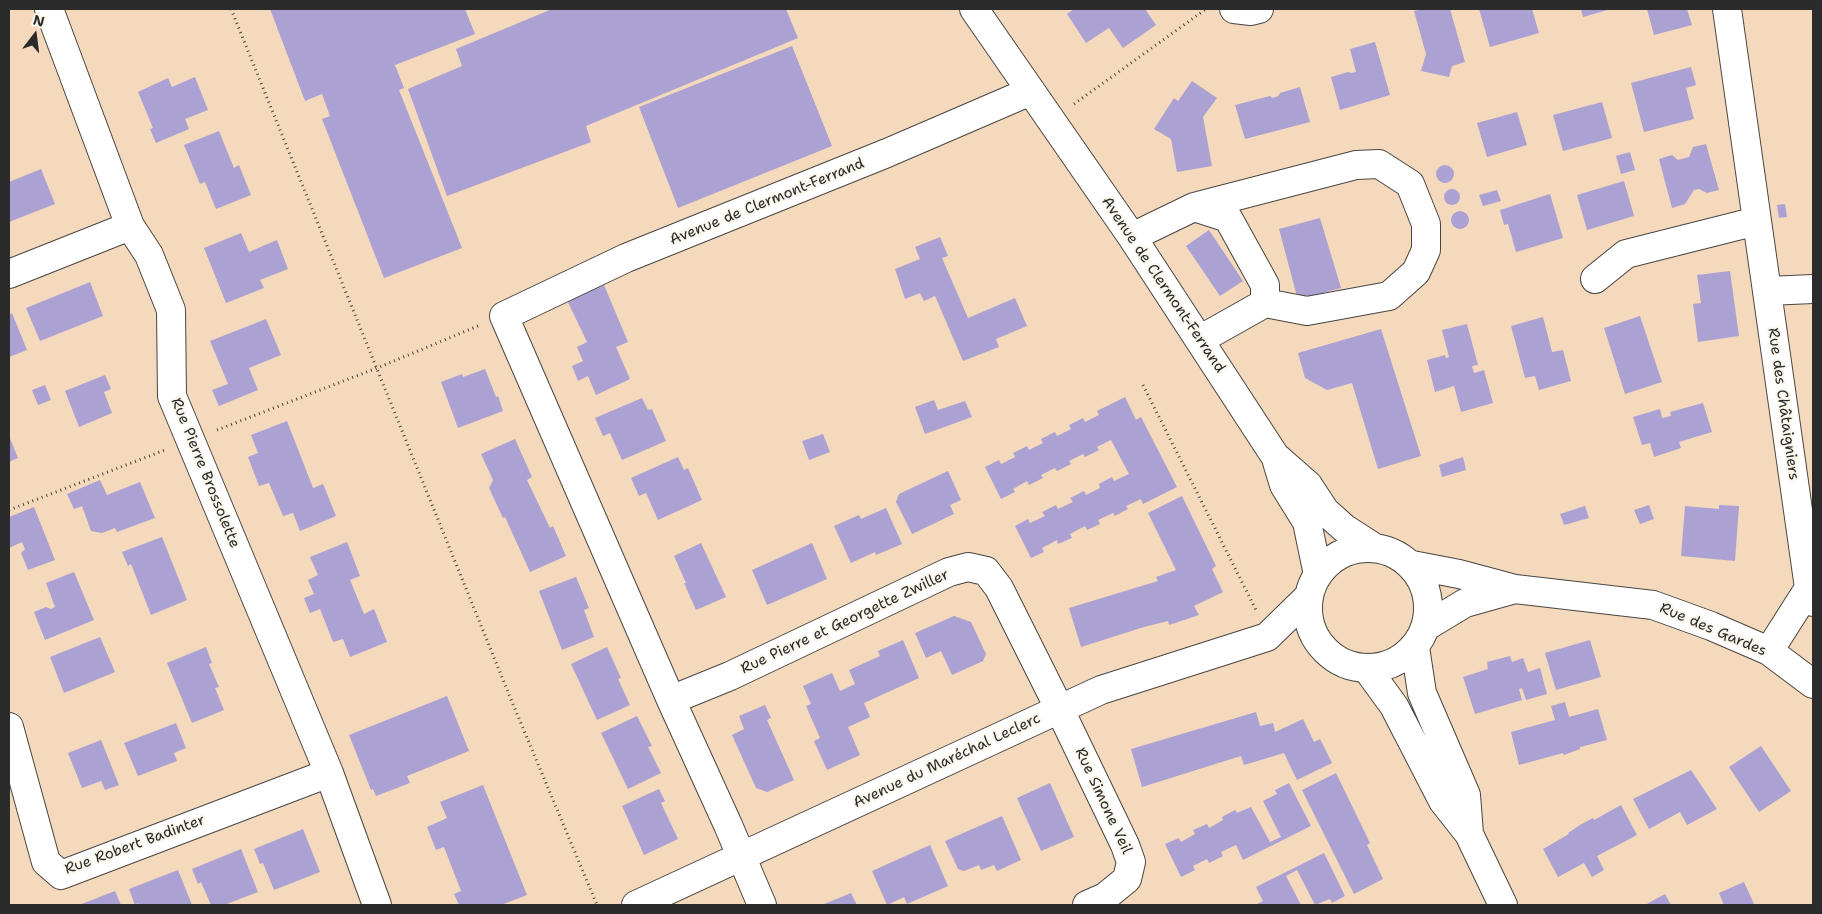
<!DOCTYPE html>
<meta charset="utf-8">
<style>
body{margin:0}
#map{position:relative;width:1822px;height:914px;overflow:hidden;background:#f4d9bc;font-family:"Shantell Sans",sans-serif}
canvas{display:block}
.frame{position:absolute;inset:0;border:10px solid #2b2b2b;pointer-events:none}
.north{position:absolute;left:10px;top:10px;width:50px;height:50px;-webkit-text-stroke:4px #fbf7ec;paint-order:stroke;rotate:15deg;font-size:14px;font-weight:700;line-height:20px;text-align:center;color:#2b2b2b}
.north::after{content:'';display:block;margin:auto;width:18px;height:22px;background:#2b2b2b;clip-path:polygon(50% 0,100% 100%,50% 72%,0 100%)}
</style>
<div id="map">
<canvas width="1822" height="914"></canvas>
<div class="frame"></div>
<div class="north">N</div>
</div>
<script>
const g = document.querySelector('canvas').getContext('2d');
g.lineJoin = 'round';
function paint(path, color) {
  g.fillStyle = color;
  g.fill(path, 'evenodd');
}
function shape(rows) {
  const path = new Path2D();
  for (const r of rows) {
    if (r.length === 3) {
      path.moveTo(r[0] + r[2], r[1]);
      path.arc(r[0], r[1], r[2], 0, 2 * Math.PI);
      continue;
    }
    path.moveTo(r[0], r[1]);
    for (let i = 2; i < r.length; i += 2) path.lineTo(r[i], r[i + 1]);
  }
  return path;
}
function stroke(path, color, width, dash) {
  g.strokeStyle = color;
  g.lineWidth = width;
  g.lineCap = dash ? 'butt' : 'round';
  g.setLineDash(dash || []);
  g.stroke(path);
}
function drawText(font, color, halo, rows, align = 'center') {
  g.font = font + ' "Shantell Sans",sans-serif';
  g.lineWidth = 4;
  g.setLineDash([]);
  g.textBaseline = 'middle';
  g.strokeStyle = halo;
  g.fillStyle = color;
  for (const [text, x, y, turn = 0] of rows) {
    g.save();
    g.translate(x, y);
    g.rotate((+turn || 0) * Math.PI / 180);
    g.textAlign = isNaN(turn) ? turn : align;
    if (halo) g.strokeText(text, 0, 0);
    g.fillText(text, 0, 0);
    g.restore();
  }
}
paint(shape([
 [270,9,465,9,475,34,395,65,404,88,399,90,462,248,384,278,322,119,330,116,322,94,305,101],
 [552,9,786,9,798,38,586,126,591,142,447,196,408,89,462,66,456,49],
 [1074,9,1145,9,1156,25,1123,48,1109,28,1086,43,1067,14],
 [1423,9,1450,9,1465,62,1452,66,1449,77,1421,71,1426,54,1414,11],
 [1479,9,1532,9,1539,33,1490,47],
 [1581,9,1611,9,1583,17],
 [1647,9,1687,9,1692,25,1654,35],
 [1375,42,1390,95,1340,110,1331,77,1348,72,1351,73,1356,72,1350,49],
 [792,46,832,146,678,208,639,107],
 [1691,67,1696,85,1686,88,1694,119,1644,132,1631,83],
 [195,77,208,110,185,119,189,129,156,143,150,129,153,128,138,92,168,78,172,87],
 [1192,81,1217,98,1203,117,1212,166,1177,172,1171,139,1154,129,1174,98,1178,101],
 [1300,87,1310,122,1245,139,1235,105,1270,96,1273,98,1278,96,1280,93],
 [1602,102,1612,138,1563,151,1553,115],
 [1517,112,1527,145,1487,157,1477,123],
 [219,131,234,168,239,165,251,195,216,209,205,182,200,184,184,145],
 [1706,144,1719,190,1707,193,1699,189,1694,190,1685,204,1672,208,1659,159,1672,155,1678,160,1689,157,1693,147],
 [1630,152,1635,170,1621,174,1616,156],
 [1445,174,9],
 [41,169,55,204,9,222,9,182],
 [1624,181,1634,216,1587,230,1577,195],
 [1452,197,8],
 [1497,190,1501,201,1483,206,1479,195],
 [1550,194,1563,238,1516,252,1508,224,1504,225,1500,210],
 [1785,204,1787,217,1779,218,1777,205],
 [1460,220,9],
 [1320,218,1341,288,1298,300,1279,229],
 [1209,230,1243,281,1220,296,1186,246],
 [241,233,249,252,277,240,288,269,260,280,264,288,226,303,204,248],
 [940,237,948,256,942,258,968,318,1015,298,1027,326,996,339,999,347,963,361,935,296,924,301,920,293,905,299,895,269,920,259,915,247],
 [1730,271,1739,336,1698,342,1693,304,1701,303,1697,275],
 [90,282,103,316,40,341,26,308],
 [604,285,628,342,616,347,630,379,596,395,588,376,578,381,572,366,583,361,577,347,587,342,567,300],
 [12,313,27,350,9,357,9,315],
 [1640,316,1662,382,1625,394,1604,328],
 [1543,317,1552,352,1563,350,1571,381,1539,390,1535,376,1525,378,1511,326],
 [266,319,281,355,249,368,258,390,219,406,212,390,228,384,210,341],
 [1467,324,1478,365,1472,366,1474,373,1484,370,1493,403,1461,412,1454,386,1435,392,1427,360,1445,355,1446,358,1449,357,1442,330],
 [1381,329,1421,456,1378,469,1352,383,1327,390,1305,378,1298,353],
 [485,369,496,397,498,396,503,411,458,428,441,382,462,374,463,377],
 [105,375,111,389,104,392,112,413,79,427,65,391],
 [45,385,51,400,38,405,32,390],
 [1125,397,1136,420,1141,417,1177,487,1143,504,1141,499,1126,506,1128,509,1115,516,1113,513,1098,520,1100,524,1087,530,1085,526,1070,534,1072,538,1058,544,1057,540,1042,548,1044,552,1031,558,1015,526,1028,519,1030,523,1045,516,1042,512,1056,505,1058,509,1073,502,1070,498,1084,491,1086,495,1100,488,1099,484,1112,477,1114,481,1129,474,1111,440,1097,447,1099,450,1085,457,1083,454,1069,461,1071,464,1057,471,1055,468,1041,475,1043,478,1029,485,1027,481,1013,489,1015,492,1001,499,985,467,999,460,1001,464,1015,457,1013,453,1027,446,1029,450,1043,443,1041,439,1055,432,1057,436,1071,429,1069,425,1083,418,1085,422,1099,415,1097,411],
 [642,398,648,410,652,409,666,441,622,460,610,433,603,436,595,418],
 [934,400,938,410,965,401,972,417,925,434,915,407],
 [1703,403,1712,432,1679,442,1681,448,1654,457,1650,443,1642,445,1633,417,1660,409,1662,418,1671,416,1670,412],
 [287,421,313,488,323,484,336,516,300,531,293,513,283,516,269,483,259,486,248,457,258,453,251,435],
 [823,434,830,452,809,460,802,441],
 [9,436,18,458,9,462],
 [515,439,532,477,527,480,550,528,553,526,566,556,530,572,505,517,503,518,489,488,493,480,481,454],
 [678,457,684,470,688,468,702,500,658,520,646,493,639,496,631,478],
 [1463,457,1466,470,1442,477,1439,465],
 [948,471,961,500,950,505,954,514,912,534,896,502,899,494],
 [100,480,107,495,140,482,155,518,117,532,115,528,102,533,91,531,82,506,74,509,67,494],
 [1182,496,1216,566,1212,569,1223,592,1194,606,1199,615,1169,625,1168,621,1144,627,1081,647,1069,608,1158,581,1156,577,1176,570,1148,513],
 [1649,505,1654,519,1640,524,1634,510],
 [1719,505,1739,506,1735,561,1681,556,1685,506,1719,509],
 [1585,506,1589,518,1564,525,1560,514],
 [34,507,55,560,28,570,21,553,25,549,22,542,9,548,9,517],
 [886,508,902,544,876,555,875,552,851,563,834,526,859,515,861,519],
 [162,537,187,600,151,615,131,564,128,566,122,552],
 [347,542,360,576,350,580,364,614,374,609,387,642,350,657,343,639,333,642,320,609,310,613,304,598,314,594,308,580,318,575,310,557],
 [701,543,726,597,696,610,684,583,686,583,674,556],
 [812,543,827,579,767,605,752,570],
 [74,572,94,620,45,640,34,612,46,607,51,609,55,607,46,583],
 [576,577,589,608,584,610,594,637,562,650,539,591],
 [954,616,971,622,986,654,983,661,952,675,941,651,926,658,915,633],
 [100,637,115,672,64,693,50,657],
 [903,640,919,678,864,703,870,717,848,727,860,755,827,770,814,741,820,738,806,706,811,704,803,686,832,673,840,691,855,684,849,670,880,656,878,651],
 [1590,640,1601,677,1556,690,1545,653],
 [206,647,212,663,209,664,219,687,215,688,224,710,192,723,167,663],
 [607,647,621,678,618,679,630,705,597,720,571,664],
 [1510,656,1512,662,1523,658,1528,672,1540,668,1547,694,1526,700,1522,688,1519,689,1522,700,1475,714,1463,677,1488,669,1487,662],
 [447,696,469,751,407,776,410,783,376,796,373,789,371,790,349,735],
 [1565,702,1569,717,1598,709,1607,740,1580,747,1580,749,1564,755,1563,753,1519,765,1511,732,1555,720,1551,706],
 [765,705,771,718,767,720,794,780,767,792,756,788,732,735,744,729,739,716],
 [1256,712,1260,726,1273,723,1275,732,1303,719,1314,742,1320,739,1332,763,1297,780,1284,753,1244,765,1241,756,1142,787,1131,749],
 [637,716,652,746,648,747,661,773,628,789,601,733],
 [176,723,186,748,174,753,177,761,138,776,124,743],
 [101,740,119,785,105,790,101,781,82,788,68,753],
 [1761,746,1791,791,1759,812,1729,767],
 [1691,770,1717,809,1687,825,1680,812,1649,829,1633,799],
 [1336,773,1370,843,1367,845,1383,879,1354,894,1302,790],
 [1050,783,1074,837,1041,851,1017,798],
 [1289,783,1311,826,1243,860,1236,845,1221,852,1223,856,1209,863,1207,859,1193,866,1195,870,1181,877,1165,844,1179,838,1181,842,1195,834,1193,830,1207,824,1209,828,1223,820,1222,817,1235,810,1237,813,1251,807,1270,842,1281,837,1263,801,1277,794,1275,790],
 [483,785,527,895,501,905,459,905,454,894,461,891,444,847,436,850,427,827,447,818,440,802],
 [659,789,665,801,661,803,678,839,644,855,622,806],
 [1621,805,1637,835,1597,856,1604,870,1592,877,1584,863,1558,877,1543,849,1569,834,1568,833,1580,825,1593,818,1594,820],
 [1002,816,1021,860,997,871,994,865,981,870,979,865,964,871,958,869,945,841],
 [303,829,320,872,274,890,263,863,260,864,254,849],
 [930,845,948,886,907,904,904,897,887,905,872,871],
 [241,849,258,892,224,905,211,905,201,882,198,884,192,869],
 [1324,853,1345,896,1332,903,1330,899,1315,905,1297,870,1286,876,1301,905,1255,905,1263,901,1256,887],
 [178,870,192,905,139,905,138,903,135,905,129,889],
 [1744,882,1754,904,1750,905,1724,905,1719,893],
 [115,891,121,905,79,905],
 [851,893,857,905,822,905],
 [1665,894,1671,905,1645,905]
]), '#aca1d3');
const minor = shape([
 [49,9,130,226,149,255,171,310,172,396,329,773,377,905],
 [974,9,1132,237,1275,456,1308,485,1325,511,1344,528,1375,548],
 [1234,9,1251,11,1259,9],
 [1727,9,1809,588,1813,602],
 [1194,207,1356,165,1379,164,1410,184,1426,224,1426,250,1416,272,1389,296,1307,311,1265,303],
 [1132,237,1194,207,1228,218,1265,285,1265,303,1201,339],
 [9,274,130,226],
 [1595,279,1626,254,1757,221],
 [1767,291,1813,289],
 [1277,462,1284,485,1307,522,1318,575],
 [1368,608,60],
 [1412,565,1459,574,1515,589,1653,605,1711,626,1769,651,1813,684],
 [1427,626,1465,603,1515,589],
 [1415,647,1422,693,1466,795,1469,834],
 [1769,651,1809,588],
 [1367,669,1394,706,1443,801,1469,834,1503,905],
 [671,700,730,676,949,572,968,567,986,571,999,588,1059,708,1125,845,1131,862,1127,879,1105,897,1087,905],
 [9,727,46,862,61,875,329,773],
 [636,905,1101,690,1267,637,1308,597],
 [762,905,728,825,671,700,504,316,626,258,887,153,1031,91]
]);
stroke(minor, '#494541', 30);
stroke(shape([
 [231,9,510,697,597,905],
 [1074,104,1206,9],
 [1143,385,1256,610],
 [217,430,377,368,478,326],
 [9,510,165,450]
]), '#494541', 3, [1, 4]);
stroke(minor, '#fff', 28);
drawText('15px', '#2b2b2b', '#fbf7ec', [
 ["Avenue de Clermont-Ferrand",767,202,-22],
 ["Avenue de Clermont-Ferrand",1163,285,56],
 ["Rue des Châtaigniers",1783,404,82],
 ["Rue Pierre Brossolette",205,473,68],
 ["Rue Pierre et Georgette Zwiller",845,622,-25],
 ["Rue des Gardes",1713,630,23],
 ["Avenue du Maréchal Leclerc",947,761,-25],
 ["Rue Simone Veil",1103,801,65],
 ["Rue Robert Badinter",135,845,-20]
]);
</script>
